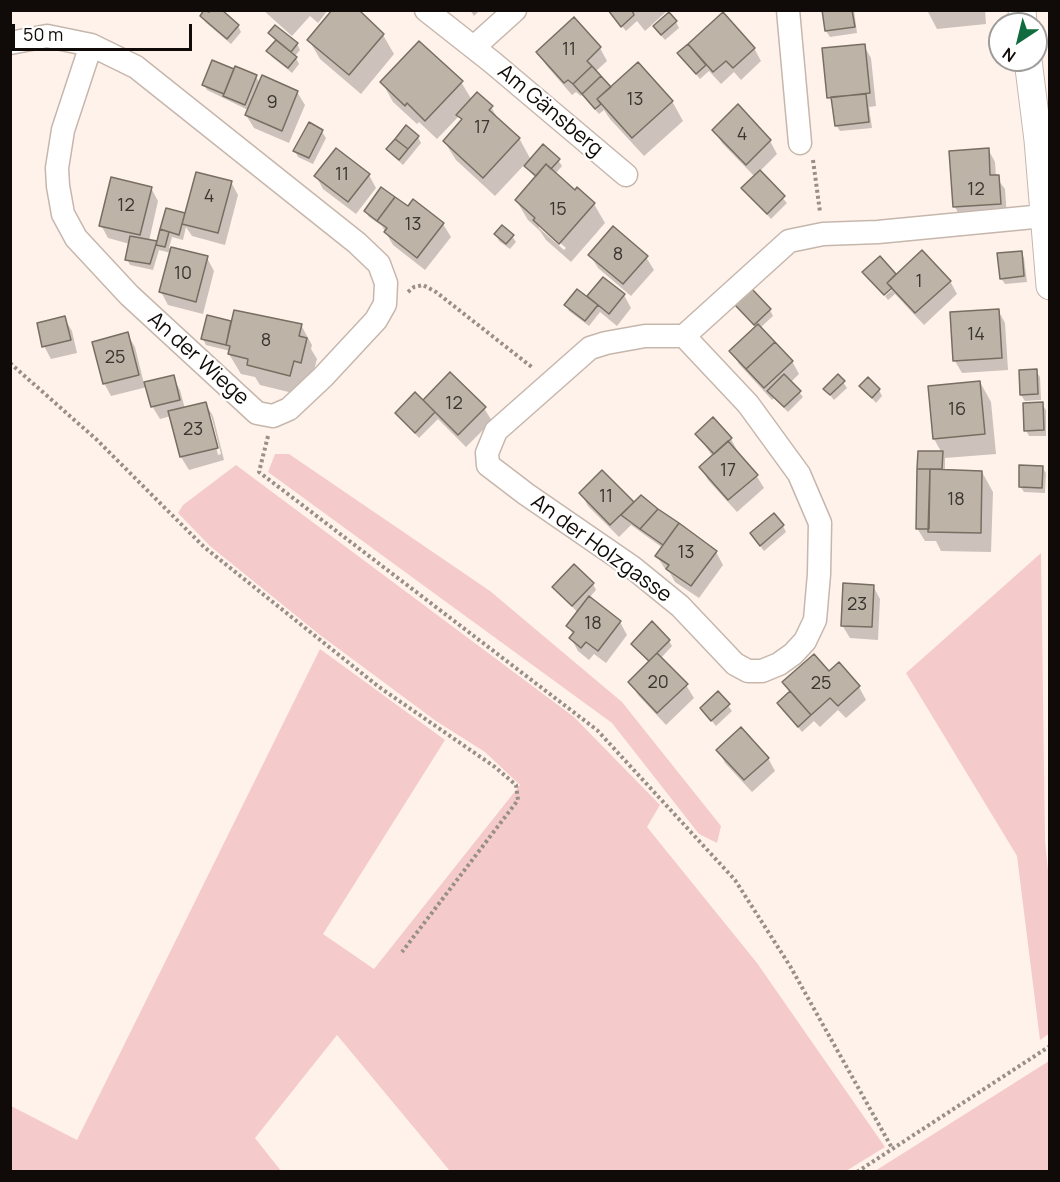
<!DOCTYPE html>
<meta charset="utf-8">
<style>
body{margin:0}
#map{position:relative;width:1060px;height:1182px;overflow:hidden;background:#fff2ea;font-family:Manrope,sans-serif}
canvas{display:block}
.frame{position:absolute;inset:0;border:12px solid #100b08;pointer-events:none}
.north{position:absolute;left:988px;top:12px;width:60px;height:60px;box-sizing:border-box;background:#fff;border:2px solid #9f9d9c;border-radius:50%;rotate:215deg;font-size:16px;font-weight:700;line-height:24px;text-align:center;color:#100b08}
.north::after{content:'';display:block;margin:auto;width:21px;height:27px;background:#106b3e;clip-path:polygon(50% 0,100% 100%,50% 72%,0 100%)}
.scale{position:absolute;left:12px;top:24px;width:180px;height:27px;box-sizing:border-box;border:3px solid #100b08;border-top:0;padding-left:8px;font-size:18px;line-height:21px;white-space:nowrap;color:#100b08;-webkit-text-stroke:4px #fff;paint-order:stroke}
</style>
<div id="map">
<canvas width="1060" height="1182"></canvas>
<div class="frame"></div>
<div class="north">N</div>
<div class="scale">50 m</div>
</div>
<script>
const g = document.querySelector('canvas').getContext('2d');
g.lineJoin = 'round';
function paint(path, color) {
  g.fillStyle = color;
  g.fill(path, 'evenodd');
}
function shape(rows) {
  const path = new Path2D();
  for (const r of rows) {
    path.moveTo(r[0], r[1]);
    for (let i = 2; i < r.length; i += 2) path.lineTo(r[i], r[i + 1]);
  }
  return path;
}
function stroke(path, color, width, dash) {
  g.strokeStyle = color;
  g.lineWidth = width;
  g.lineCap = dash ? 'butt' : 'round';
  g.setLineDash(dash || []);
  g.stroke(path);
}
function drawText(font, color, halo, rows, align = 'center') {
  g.font = font + ' Manrope,sans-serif';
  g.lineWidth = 4.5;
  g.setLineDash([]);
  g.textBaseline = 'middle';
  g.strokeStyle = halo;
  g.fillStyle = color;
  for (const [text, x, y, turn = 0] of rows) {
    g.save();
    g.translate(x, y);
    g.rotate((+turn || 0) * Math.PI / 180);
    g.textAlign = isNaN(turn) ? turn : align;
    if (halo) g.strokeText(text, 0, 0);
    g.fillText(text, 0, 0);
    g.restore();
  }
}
paint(shape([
 [275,454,289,454,490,591,622,702,721,826,717,843,699,834,612,723,268,472],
 [236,465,574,717,660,805,647,827,757,963,885,1147,846,1171,450,1171,337,1035,255,1138,281,1171,11,1171,11,1106,77,1140,320,649,445,740,323,934,374,969,520,785,485,752,436,721,320,635,210,546,178,513,183,505],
 [1041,553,1045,841,1050,890,1050,1033,1040,1040,1017,856,906,673],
 [1049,1061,1049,1171,875,1171,902,1154]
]), '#f5cacb');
paint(shape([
 [263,10,328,10,318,23,310,16,292,36],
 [470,10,480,10,474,16],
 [608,10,668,10,645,31,637,21,626,31],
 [824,10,854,10,857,33,830,37,826,31],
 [927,10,985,10,986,24,937,29],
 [723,14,754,48,761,61,741,80,734,72,721,84,709,71,700,79,679,54],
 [202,16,238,26,241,32,231,44,205,22],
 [574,19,600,48,607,61,595,72,610,89,672,101,683,121,644,156,610,119,604,110,599,114,582,95,581,96,576,92,572,95,546,65,538,52],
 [676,22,679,28,665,40,658,32],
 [270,34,297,44,300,50,295,56,299,64,292,73,272,57,268,51,276,42],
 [383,35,394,54,361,94,320,59,309,40],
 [864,46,871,58,876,106,869,107,872,128,840,131,836,125,834,106,829,97],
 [256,77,260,83,297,92,305,105,289,143,254,128,246,115,248,110,207,90,204,84],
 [382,82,461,82,472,100,491,107,500,122,519,138,531,160,558,160,562,166,555,174,575,192,577,190,594,204,605,223,571,262,546,240,540,231,528,220,516,200,536,178,530,172,525,164,495,196,456,160,444,141,462,122,459,116,437,139,419,122,417,124,393,102],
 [539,224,566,248,564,250,539,228],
 [714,130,770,141,777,154,759,172,787,203,771,219,743,188,755,177,722,143],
 [322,132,326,138,313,164,298,157,295,151],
 [418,137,421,143,403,165,392,155,388,149],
 [988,149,995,162,996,177,1005,189,1007,217,962,220,955,207],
 [369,175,376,188,356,214,323,189,316,176],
 [231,182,238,195,225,245,192,236,186,227,183,240,172,237,169,248,207,258,214,271,203,314,168,305,161,292,171,253,159,250,153,270,130,265,127,259,130,244,108,238,101,225,151,188,158,201,149,241,158,243,167,210,184,214],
 [365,211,443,224,451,237,425,270,393,245,382,226,369,217],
 [496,235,512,236,516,242,510,249,499,241],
 [1021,252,1024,258,1027,282,1005,284,1001,278],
 [590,255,646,257,654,270,631,296,598,268],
 [864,272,950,281,957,294,924,325,895,294,888,300,885,296,892,290,892,285,882,294],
 [603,279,624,295,631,308,617,326,600,312,589,326,569,311,566,305,587,299],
 [737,305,770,310,773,316,760,328,792,361,799,374,791,382,803,397,788,412,774,398,772,400,739,364,731,351,756,328],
 [998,310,1005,323,1008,370,962,373,955,361],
 [262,316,301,325,312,345,311,349,317,359,311,382,301,395,260,385,255,377,241,374,229,354,230,351,206,345,203,339,230,322,232,325,261,318],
 [64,318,72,331,77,353,51,359,44,346],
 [127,334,135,347,144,384,173,377,180,390,185,409,205,403,213,416,224,460,189,470,181,457,171,416,160,419,152,406,147,387,111,396,104,383],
 [208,415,211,415,221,454,218,455],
 [1036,371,1040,377,1041,400,1025,401,1021,395],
 [843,382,847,388,834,400,825,389],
 [980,382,991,402,996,454,945,458,945,471,982,472,993,492,991,552,941,551,936,541,925,541,917,528,919,452,942,453,934,439],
 [861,386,879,390,882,396,876,403],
 [423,402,484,408,492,421,466,447,438,419,419,438,396,413],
 [1042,404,1046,410,1046,436,1029,436,1026,430],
 [697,434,731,439,738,452,737,453,756,475,764,488,737,512,708,480,701,467,713,457],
 [1042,467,1046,473,1045,493,1024,492,1020,486],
 [602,472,634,504,641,497,716,552,723,565,699,598,675,582,670,573,665,569,657,556,663,548,631,525,619,537,588,506,581,493],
 [783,526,786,532,764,551,755,539],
 [593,584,596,590,589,598,620,622,627,635,606,663,594,654,589,660,578,651,571,638,573,635,568,626,578,613,554,587],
 [873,586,880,599,878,640,850,638,842,625],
 [669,641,672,646,661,658,686,685,694,698,666,725,638,695,630,682,649,663,633,644],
 [829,673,859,687,866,700,846,718,838,710,820,727,814,721,802,732,779,703,790,693,784,683],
 [718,693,732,711,716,726,701,708],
 [718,750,768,758,775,771,752,792,725,763]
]), '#0003');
const building = shape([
 [204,10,209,12,211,10,222,10,239,25,227,39,200,16,204,10],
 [332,10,359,10,384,34,349,75,307,40,332,10],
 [608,10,632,10,634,15,621,27,608,10],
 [822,10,852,10,855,27,825,31,822,10],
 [669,12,677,21,661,35,653,26,669,12],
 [723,12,755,48,733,68,726,61,713,72,688,44,723,12],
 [574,17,601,47,587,61,592,66,573,84,568,80,564,83,536,52,574,17],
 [275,25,298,43,291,52,268,33,275,25],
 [276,40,297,57,288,68,266,51,276,40],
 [419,41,463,81,425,121,407,103,405,106,380,82,419,41],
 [688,44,706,65,696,74,677,53,688,44],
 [865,44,870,93,827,98,822,48,865,44],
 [212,60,234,69,224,94,202,85,212,60],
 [638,62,673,101,632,138,597,99,638,62],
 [235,66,257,75,245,105,223,96,235,66],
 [592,66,601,76,582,94,573,84,592,66],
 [262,75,298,91,282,131,245,115,262,75],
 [601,76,611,87,597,99,601,104,595,109,582,94,601,76],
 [477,92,493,106,489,110,520,138,483,178,443,141,462,119,456,115,477,92],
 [866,94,869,122,835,126,831,97,866,94],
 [738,104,771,140,746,165,712,130,738,104],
 [309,122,323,130,309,158,293,151,309,122],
 [406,125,419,136,408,149,395,139,406,125],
 [395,139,408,149,399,160,386,149,395,139],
 [543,144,560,159,551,169,546,164,536,176,524,166,543,144],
 [336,148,370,174,348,202,314,176,336,148],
 [989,148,990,175,999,175,1001,204,953,207,949,151,989,148],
 [546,164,575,190,577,187,595,203,559,244,533,220,535,218,515,200,546,164],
 [760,170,785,196,767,214,741,188,760,170],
 [196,172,232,181,218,233,182,224,196,172],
 [111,177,152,187,140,235,99,226,111,177],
 [381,187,395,197,377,221,364,211,381,187],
 [395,197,408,206,413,199,444,223,417,258,384,232,387,228,377,221,395,197],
 [166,208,185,213,179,235,160,229,166,208],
 [502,225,514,235,506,244,494,234,502,225],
 [613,226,648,256,623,284,588,255,613,226],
 [160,229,169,232,165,247,156,245,160,229],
 [130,236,157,241,150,264,125,260,130,236],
 [171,247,208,256,196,302,159,292,171,247],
 [922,250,951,281,915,313,887,283,922,250],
 [1022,251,1024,276,1000,279,997,253,1022,251],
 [880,256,896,274,887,283,892,288,884,295,862,272,880,256],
 [603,277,625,294,609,314,587,296,603,277],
 [577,289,598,305,585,321,564,305,577,289],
 [752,289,771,309,754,325,735,305,752,289],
 [999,309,1002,358,953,361,950,312,999,309],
 [234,310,302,324,299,336,307,338,301,363,294,361,290,376,247,365,248,359,228,354,230,346,226,345,234,310],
 [207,315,231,321,226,345,201,339,207,315],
 [65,316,71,340,42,347,37,323,65,316],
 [758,324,775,342,746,369,729,351,758,324],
 [128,332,139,375,103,384,92,342,128,332],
 [775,342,793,361,764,388,746,369,775,342],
 [1037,369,1038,394,1020,395,1019,370,1037,369],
 [450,372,486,407,458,435,423,400,450,372],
 [784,374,801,391,784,407,767,391,784,374],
 [838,374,845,381,830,395,823,389,838,374],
 [174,375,180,400,151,407,144,382,174,375],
 [868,377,880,389,872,398,859,386,868,377],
 [980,381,985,434,933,439,928,386,980,381],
 [415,392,435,412,415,433,395,413,415,392],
 [206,402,218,448,180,457,168,411,206,402],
 [1043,402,1044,430,1024,431,1023,403,1043,402],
 [713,417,732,438,714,454,695,434,713,417],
 [728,441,758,475,728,500,699,467,728,441],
 [918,451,943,451,942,469,917,469,918,451],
 [1019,465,1043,466,1042,488,1019,487,1019,465],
 [917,469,930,469,929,529,916,529,917,469],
 [930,469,982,471,981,533,928,532,930,469],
 [602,470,634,502,610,525,579,493,602,470],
 [641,495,658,509,640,529,621,515,641,495],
 [658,509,679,523,663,545,640,529,658,509],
 [774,513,784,525,760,546,750,533,774,513],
 [679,523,717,551,691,586,666,569,669,565,655,556,679,523],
 [574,564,594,583,572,606,552,587,574,564],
 [843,583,874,585,872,627,841,626,843,583],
 [589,596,621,621,598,651,586,642,581,648,569,638,574,632,566,626,589,596],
 [652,621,670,640,649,661,631,644,652,621],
 [657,653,688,684,657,713,628,682,657,653],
 [814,654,829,671,839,662,860,686,838,706,830,698,811,715,782,682,814,654],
 [718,691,730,704,711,721,700,708,718,691],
 [790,691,811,715,798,727,777,703,790,691],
 [741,727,769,758,744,780,716,750,741,727]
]);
paint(building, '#bdb3a6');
stroke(building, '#776e62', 1.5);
const minor = shape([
 [426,10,492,62,626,175],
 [788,10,800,143],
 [10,43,47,36,91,45],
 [91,45,136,67,357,243,379,264,386,283,385,304,376,320,323,377,289,409,273,416,257,413,129,295,76,238,63,214,58,186,57,168,63,130,91,45],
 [474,47,515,10],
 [684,336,645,336,606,343,590,348,496,431,487,453,488,465,526,494,632,567,680,606,735,664,748,671,762,671,779,664,793,654,805,641,815,620,819,574,820,523,799,474,748,404,684,336,789,241,823,234,878,232,1044,216]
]);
const tertiary = shape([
 [1022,10,1023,24],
 [1028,60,1038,140,1050,286]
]);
stroke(minor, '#c6b7ad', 25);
stroke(tertiary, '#c6b7ad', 29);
stroke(shape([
 [813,160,820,212],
 [408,292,414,287,423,285,436,292,533,368],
 [10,363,97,440,204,547,379,687,495,767,516,785,518,800,402,952],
 [268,436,259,472,597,730,735,880,790,966,892,1148],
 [857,1172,1050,1046]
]), '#988f89', 4, [3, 3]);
stroke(minor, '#fff', 22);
stroke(tertiary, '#fff', 27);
drawText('18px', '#3b3530', null, [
 ["11",569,50],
 ["13",635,100],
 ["9",272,103],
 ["17",482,128],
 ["4",742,135],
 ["11",342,175],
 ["12",976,190],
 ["4",209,197],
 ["12",126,206],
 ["15",558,210],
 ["13",413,225],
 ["8",618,255],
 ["10",183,274],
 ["1",919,282],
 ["14",976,335],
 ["8",266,341],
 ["25",115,358],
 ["12",454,404],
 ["16",957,410],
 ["23",193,430],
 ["17",728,471],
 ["11",606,497],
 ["18",956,500],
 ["13",686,553],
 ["23",857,605],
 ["18",593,624],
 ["20",658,683],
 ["25",821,684]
]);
drawText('21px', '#100b08', '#fff', [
 ["Am Gänsberg",550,111,40],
 ["An der Wiege",198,359,42],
 ["An der Holzgasse",601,549,36]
]);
</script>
